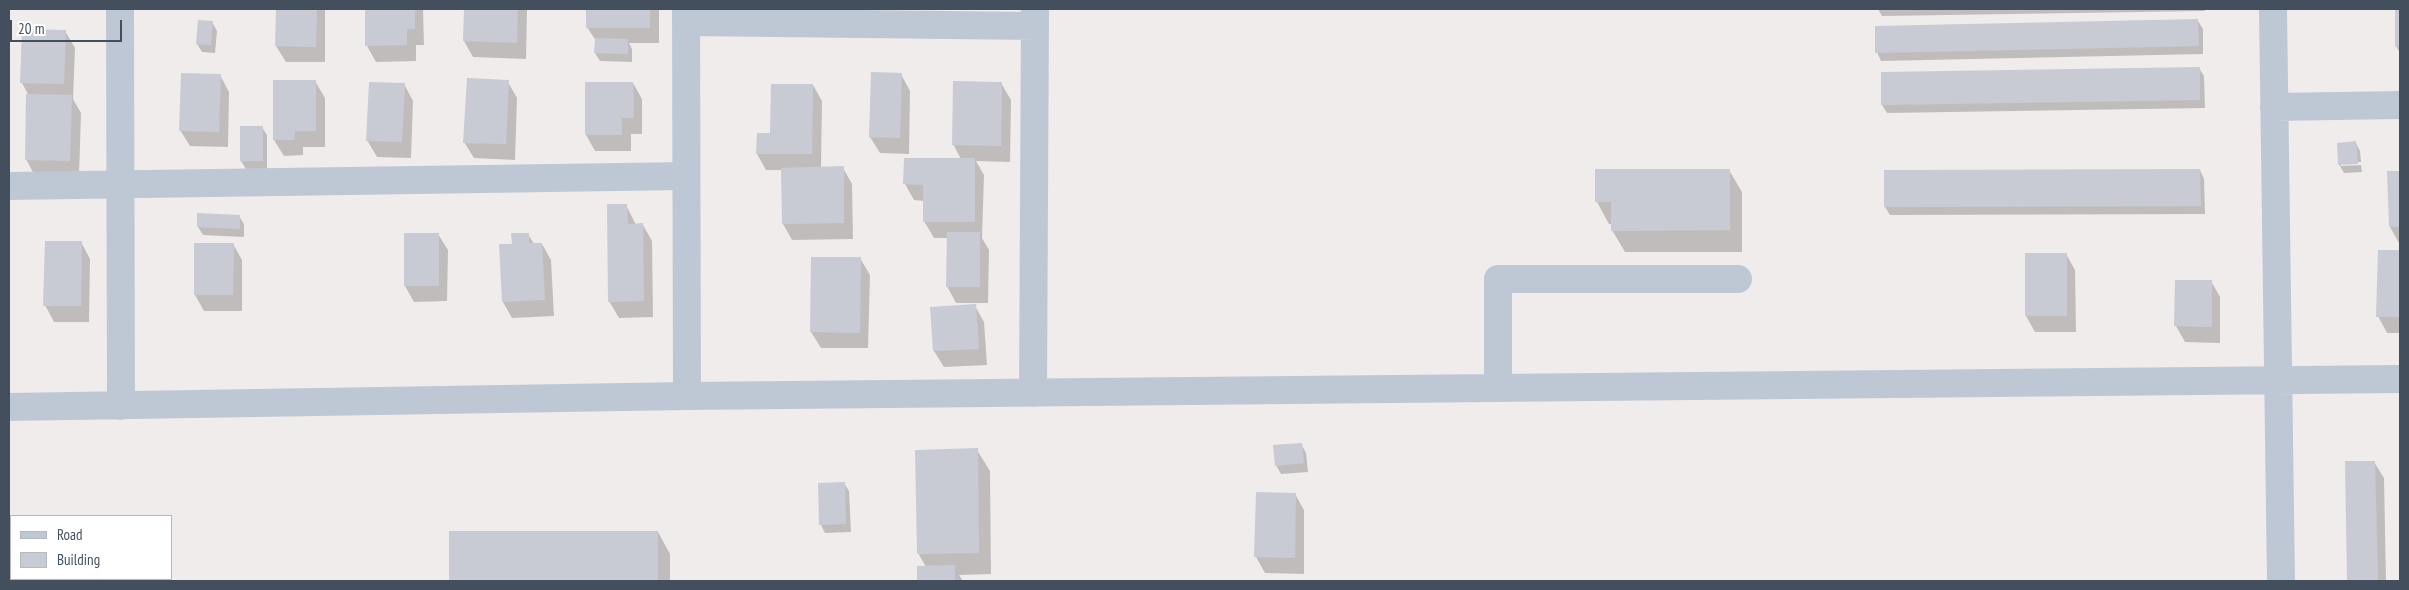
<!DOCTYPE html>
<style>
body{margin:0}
#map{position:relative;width:2409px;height:590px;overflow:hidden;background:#f0ecec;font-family:"PT Sans Narrow",sans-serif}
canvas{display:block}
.frame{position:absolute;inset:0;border:10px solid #434f5c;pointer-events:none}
.legend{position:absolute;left:10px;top:515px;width:162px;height:65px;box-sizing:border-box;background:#fff;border:1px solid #b4b9be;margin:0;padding:6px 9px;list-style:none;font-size:15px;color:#434f5c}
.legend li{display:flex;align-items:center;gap:10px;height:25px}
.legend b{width:25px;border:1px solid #b4b9be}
.scale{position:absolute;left:10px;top:20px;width:112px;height:22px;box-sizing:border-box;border:2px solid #434f5c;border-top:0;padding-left:6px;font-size:15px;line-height:18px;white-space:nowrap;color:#434f5c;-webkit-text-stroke:4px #fff;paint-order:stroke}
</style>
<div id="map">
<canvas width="2409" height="590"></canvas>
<div class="frame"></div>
<ul class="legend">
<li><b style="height:6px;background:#bec8d4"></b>Road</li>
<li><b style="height:14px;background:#c8cbd3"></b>Building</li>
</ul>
<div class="scale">20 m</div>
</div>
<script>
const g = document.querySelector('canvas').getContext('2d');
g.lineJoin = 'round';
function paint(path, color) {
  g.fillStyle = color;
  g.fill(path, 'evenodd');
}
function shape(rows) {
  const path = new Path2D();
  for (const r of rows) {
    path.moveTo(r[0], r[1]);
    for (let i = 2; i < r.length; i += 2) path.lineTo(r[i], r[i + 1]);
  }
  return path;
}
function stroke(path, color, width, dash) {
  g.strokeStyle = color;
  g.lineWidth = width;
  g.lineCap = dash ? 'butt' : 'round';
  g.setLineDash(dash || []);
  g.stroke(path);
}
paint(shape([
 [277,9,325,9,325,62,286,62,276,46],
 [366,9,423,9,424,45,416,45,416,61,376,62,367,46],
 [465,9,527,9,526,59,473,57,464,41],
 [588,9,659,9,659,43,629,43,632,49,632,62,600,61,595,53,596,41,587,27],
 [1878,9,2205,9,2205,11,1882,16],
 [2397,9,2400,9,2400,53,2396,46],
 [2198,21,2203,29,2203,54,1881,61,1877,52],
 [212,22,217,31,215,53,202,52,197,44],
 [65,31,75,48,73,99,81,113,79,177,35,176,26,159,29,96,22,83],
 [2199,68,2204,76,2205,108,1887,113,1882,105],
 [901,74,910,91,909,154,880,153,870,137],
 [220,75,229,92,228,147,190,146,180,130],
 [315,81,325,98,325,147,303,147,303,155,284,156,274,140],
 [508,82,517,98,515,160,474,158,464,142],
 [586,83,633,83,642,99,642,134,631,134,631,151,595,151,586,135],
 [1001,83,1011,100,1010,162,976,161,984,175,982,238,989,250,988,303,956,303,947,286,948,238,934,238,924,221,924,201,914,200,905,184,905,159,961,159,953,144],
 [404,84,413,101,411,158,377,157,367,140],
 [813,85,822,101,821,168,843,168,852,184,853,239,792,240,783,224,783,170,766,170,757,154],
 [242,127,262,127,267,135,267,169,246,169,241,161],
 [2356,143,2360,151,2361,162,2341,163,2341,166,2361,165,2362,172,2344,173,2339,164],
 [1596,170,1729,170,1742,192,1742,252,1625,252,1612,230,1612,224,1609,224,1597,202],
 [2200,170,2204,179,2205,214,1890,215,1885,207,1885,172],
 [2400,172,2400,243,2399,243,2390,227,2388,173],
 [626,205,636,225,643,225,652,241,653,317,619,318,609,301],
 [239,216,244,224,244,237,203,235,198,227],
 [438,234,448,250,447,301,414,302,405,286],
 [528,234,534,244,542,244,551,260,554,316,512,318,503,302,513,245],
 [81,242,90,259,89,322,54,322,45,305],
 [233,244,242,260,242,311,204,311,195,295],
 [2379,251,2400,251,2400,333,2387,333,2378,316],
 [2066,254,2075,270,2076,332,2035,332,2026,316],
 [860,258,870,275,868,348,821,348,811,332],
 [2211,281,2220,297,2220,343,2185,342,2176,326],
 [975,306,984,322,987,365,944,367,934,351,932,308],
 [1301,444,1306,453,1308,472,1281,474,1276,465],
 [977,450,990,471,991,574,959,575,963,581,919,581,918,567,926,567,918,553],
 [2374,462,2384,478,2386,581,2349,581],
 [844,483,849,491,851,532,825,533,821,525],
 [1295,494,1304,510,1304,574,1265,573,1256,557],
 [450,532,658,532,670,554,670,581,451,581]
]), '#0003');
paint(shape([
 [276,9,317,9,316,47,275,46],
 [365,9,415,9,415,29,407,29,407,45,365,46],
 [464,9,518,9,517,43,463,41],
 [586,9,650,9,650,28,586,28],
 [2395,9,2400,9,2400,46,2395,47],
 [2198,19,2199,46,1875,53,1875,26],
 [198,20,213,21,211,45,196,44],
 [22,29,66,30,64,84,20,83],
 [595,38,628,39,628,54,594,53],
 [2200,67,2200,100,1881,105,1881,72],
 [871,72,902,73,900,138,869,137],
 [181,73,221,74,219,132,179,131],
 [467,78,509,80,506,144,463,143],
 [273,80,316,80,316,131,295,131,294,140,273,140],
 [953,81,1002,82,1001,146,952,145],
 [369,82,405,83,402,142,366,141],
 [585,82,633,82,634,118,622,118,622,135,585,135],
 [771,84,813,84,812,154,756,154,757,133,770,133],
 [26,94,72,95,70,161,25,160],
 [240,126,263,126,263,161,240,161],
 [2356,141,2358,164,2338,165,2337,143],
 [904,158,975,158,975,222,923,222,923,185,903,184],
 [844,166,844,223,782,224,781,168],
 [1595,169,1730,169,1730,230,1611,231,1611,202,1595,202],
 [2200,169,2201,206,1884,207,1884,170],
 [2387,171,2400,171,2400,227,2389,227],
 [607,204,627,204,628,224,643,223,644,301,608,302],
 [197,213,240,215,240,229,197,227],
 [947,232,980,232,980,287,946,287],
 [404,233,439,233,439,286,404,286],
 [511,233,529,233,529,243,542,243,545,300,502,302,499,244,512,244],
 [45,241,82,241,81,306,43,306],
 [194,243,234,243,233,295,194,295],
 [2378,250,2400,250,2400,317,2376,317],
 [2025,253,2067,253,2067,316,2025,316],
 [811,257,861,257,860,333,810,332],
 [2175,280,2212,280,2212,327,2174,326],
 [976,304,979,349,933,351,930,307],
 [1302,443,1304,463,1275,466,1273,445],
 [978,448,979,553,917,554,915,450],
 [2345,461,2375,461,2378,580,2347,581],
 [845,482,846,524,819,525,818,483],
 [1256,492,1296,493,1295,558,1254,557],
 [449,531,658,531,658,581,449,580],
 [955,565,955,581,917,581,917,566]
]), '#c8cbd3');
stroke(shape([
 [120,9,121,406],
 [686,9,687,396],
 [2273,9,2281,581],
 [686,22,1035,26],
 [2274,107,2400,105],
 [9,186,686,176],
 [1498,388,1498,279,1738,279],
 [1033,393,1035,9],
 [9,407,687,396,2400,379]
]), '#bec8d4', 28);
</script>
